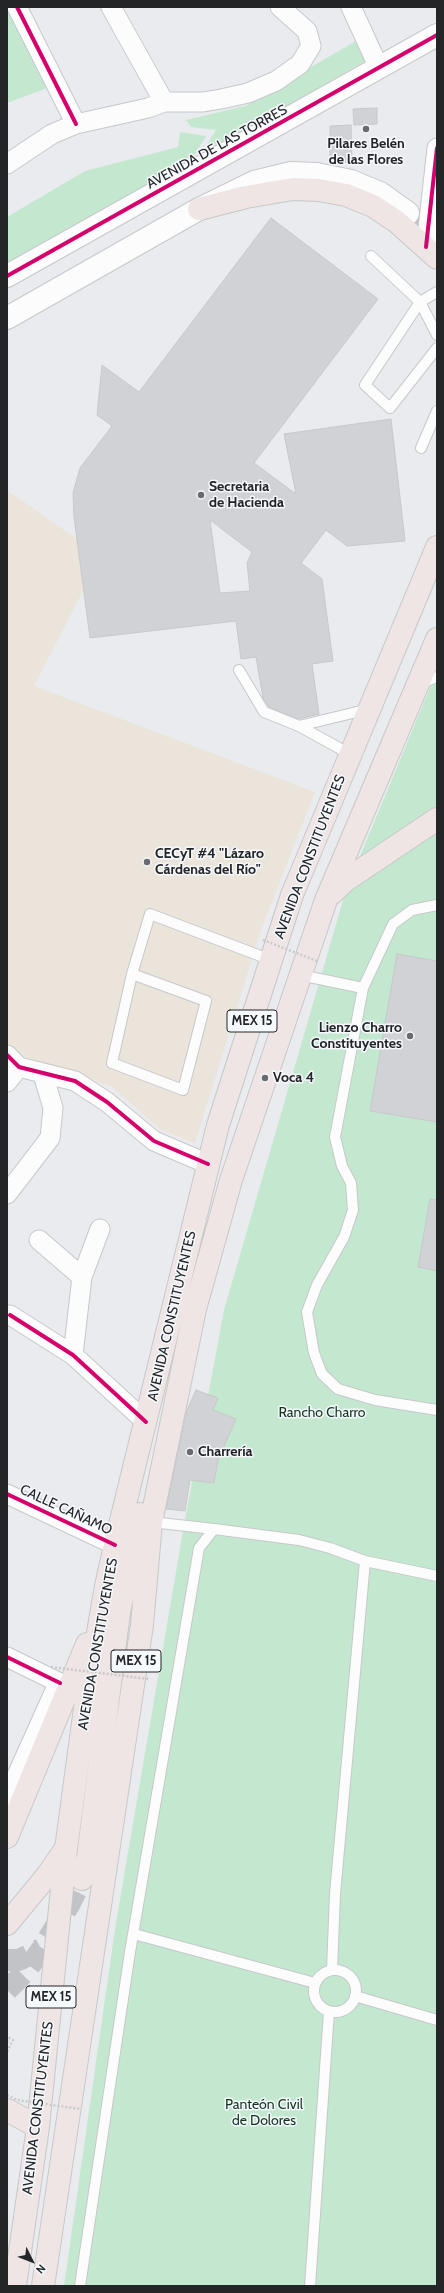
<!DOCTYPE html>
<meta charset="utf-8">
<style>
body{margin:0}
#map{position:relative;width:444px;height:2293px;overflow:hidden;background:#e9ebee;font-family:Cabin,sans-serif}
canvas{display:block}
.frame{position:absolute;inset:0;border:8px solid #242527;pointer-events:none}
.north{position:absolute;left:12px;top:2241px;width:40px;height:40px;-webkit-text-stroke:3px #f5f8fc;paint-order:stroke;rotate:132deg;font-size:11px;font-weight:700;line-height:16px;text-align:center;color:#242527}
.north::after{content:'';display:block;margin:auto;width:14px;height:18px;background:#242527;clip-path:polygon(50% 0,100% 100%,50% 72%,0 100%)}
</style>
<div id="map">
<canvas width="444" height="2293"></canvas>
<div class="frame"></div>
<div class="north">N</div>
</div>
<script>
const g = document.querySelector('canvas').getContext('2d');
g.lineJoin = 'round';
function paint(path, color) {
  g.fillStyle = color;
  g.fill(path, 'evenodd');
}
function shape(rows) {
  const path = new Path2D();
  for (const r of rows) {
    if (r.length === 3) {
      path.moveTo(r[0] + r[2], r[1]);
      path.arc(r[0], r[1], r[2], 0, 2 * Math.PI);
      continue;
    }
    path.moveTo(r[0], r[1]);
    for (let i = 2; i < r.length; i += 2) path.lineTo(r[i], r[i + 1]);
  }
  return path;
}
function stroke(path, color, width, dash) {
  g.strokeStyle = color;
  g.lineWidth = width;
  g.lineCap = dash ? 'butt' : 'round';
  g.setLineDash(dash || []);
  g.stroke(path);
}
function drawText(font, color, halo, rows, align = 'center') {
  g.font = font + ' Cabin,sans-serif';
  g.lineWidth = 3;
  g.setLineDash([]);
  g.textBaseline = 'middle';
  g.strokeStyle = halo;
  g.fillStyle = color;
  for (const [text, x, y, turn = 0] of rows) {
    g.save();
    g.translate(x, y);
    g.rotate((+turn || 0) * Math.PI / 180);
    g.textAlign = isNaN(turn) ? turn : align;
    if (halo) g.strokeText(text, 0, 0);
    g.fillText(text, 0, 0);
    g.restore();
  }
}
paint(shape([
 [7,490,77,539,84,589,34,686,315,792,260,933,195,1143,161,1130,112,1087,26,1057,7,1044]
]), '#ebe4db');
paint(shape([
 [12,11,50,87,7,103,7,14],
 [356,41,365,61,199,157,216,130,191,127,186,120,245,106,282,88,299,74],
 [180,132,206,136,191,161,7,267,7,217,85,171,178,147],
 [437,671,437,2286,64,2286,115,1929,184,1525,224,1310,346,890]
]), '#c3e8cf');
const building = shape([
 [377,108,377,124,354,125,353,109,377,108],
 [351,125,352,162,330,163,330,126,351,125],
 [271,218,378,299,254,463,296,494,284,434,391,419,405,541,347,546,326,530,301,563,322,579,333,661,312,664,319,714,298,719,269,707,263,698,256,657,241,659,236,621,90,638,74,517,73,493,80,468,112,426,97,415,102,365,139,392,271,218],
 [210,520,252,552,247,563,250,591,220,593,210,520],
 [397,954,437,961,437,1122,370,1111,397,954],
 [430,1199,437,1200,437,1271,418,1267,430,1199],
 [196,1390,218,1398,213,1410,236,1419,218,1460,214,1483,190,1480,185,1511,166,1509,187,1410,196,1390]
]);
paint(building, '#d1d2d5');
stroke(building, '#c7c8ca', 1);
stroke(shape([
 [408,213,437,242]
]), '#c2c3c6', 22, [22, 11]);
stroke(shape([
 [7,1960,19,1960,41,1949],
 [7,1990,26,1971,42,1949,69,1905,82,1879]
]), '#c2c3c6', 22, [22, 11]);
const lane = shape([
 [371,256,420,302,365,385,390,408,437,348],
 [437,292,420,302,437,335],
 [421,448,437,411],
 [239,670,264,712,299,726,339,748,350,757],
 [420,684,437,677],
 [299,726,369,709],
 [132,974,206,1001,183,1090,112,1063,132,974,150,914,271,960],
 [300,975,363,988,335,1137,342,1166,351,1183,353,1210,344,1237,317,1285,307,1312,314,1353,322,1374,338,1389,375,1400,437,1410],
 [363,988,393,924,412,910,437,905],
 [151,1522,214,1529],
 [134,1934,315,1983],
 [332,1970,335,1894,365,1561],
 [335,1991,21],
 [355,1996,437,2020],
 [80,2286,130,1952,199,1548,214,1529,299,1540,330,1548,365,1561,437,1576],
 [310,2286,329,2011]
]);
const street = shape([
 [17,7,76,124],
 [111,7,164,102],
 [351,7,379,68],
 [7,164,52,134,76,124,148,108,164,102,203,102,221,99,248,93,276,81,300,64,311,46,307,31,280,7],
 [426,247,437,148],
 [7,1055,19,1067,75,1081,107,1102,154,1141,208,1164],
 [7,1082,19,1067],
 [7,1194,50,1138,53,1108,43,1074],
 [39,1240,82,1277],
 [10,1315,73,1355,146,1422],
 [73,1355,82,1277,100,1229],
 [7,1494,115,1545],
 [7,1657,60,1683]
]);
const secondary = shape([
 [7,276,437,35],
 [7,318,199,209,254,182,291,173,317,174,351,181,380,193,408,213],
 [7,1801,56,1692]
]);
const highway = shape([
 [199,209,246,197,293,189,319,190,346,195,373,206,397,222,437,258],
 [331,894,346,880,437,819],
 [7,1837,87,1644],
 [82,1879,88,1857,119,1612,140,1514],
 [7,1924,46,1877,64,1851],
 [7,2110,38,2127],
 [15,2286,38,2127,66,1849,85,1708,106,1586,115,1545,218,1125,292,895,437,547],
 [43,2286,142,1625,151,1522,195,1309,231,1180,326,900,437,639]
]);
stroke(lane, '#c6c8ca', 12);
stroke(street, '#c6c8ca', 21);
stroke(secondary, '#c6c8ca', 24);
stroke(highway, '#c7c8c9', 24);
stroke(shape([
 [7,2042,9,2038,13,2040,7,2052]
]), '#c9cacc', 2.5, [2, 2]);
stroke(lane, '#fcfcfc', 10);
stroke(street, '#fcfcfc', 19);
stroke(secondary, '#fcfcfc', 22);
stroke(highway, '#efe5e4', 22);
stroke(shape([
 [263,940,317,961],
 [51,1667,149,1679],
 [7,2095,17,2100,80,2109]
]), '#c9cacc', 2.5, [2, 2]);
stroke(shape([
 [17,7,76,124],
 [426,247,437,148],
 [7,276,437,35],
 [7,1055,19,1067,75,1081,107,1102,154,1141,208,1164],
 [10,1315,73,1355,146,1422],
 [7,1494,115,1545],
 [7,1657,60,1683]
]), '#d6006c', 4);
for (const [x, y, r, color] of [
 [366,129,4,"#696a6d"],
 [201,495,4,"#696a6d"],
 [147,862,4,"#696a6d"],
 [410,1036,4,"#696a6d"],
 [265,1078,4,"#696a6d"],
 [190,1452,4,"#696a6d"]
]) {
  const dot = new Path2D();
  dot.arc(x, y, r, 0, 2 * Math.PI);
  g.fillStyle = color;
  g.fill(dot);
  stroke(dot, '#f5f8fc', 1.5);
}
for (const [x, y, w] of [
 [252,1021,50],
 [136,1661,50],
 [51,1997,50]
]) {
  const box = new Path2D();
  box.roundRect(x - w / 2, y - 11, w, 22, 3);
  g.fillStyle = '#f5f8fc';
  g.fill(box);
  stroke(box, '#242527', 1);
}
drawText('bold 13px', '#242527', null, [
 ["MEX 15",252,1021],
 ["MEX 15",136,1661],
 ["MEX 15",51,1997]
]);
drawText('bold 14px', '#242527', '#f5f8fc', [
 ["Pilares Belén",366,144,"center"],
 ["de las Flores",366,160,"center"],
 ["Secretaria",209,487],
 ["de Hacienda",209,503],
 ["CECyT #4 \"Lázaro",155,854],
 ["Cárdenas del Río\"",155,870],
 ["Lienzo Charro",402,1028,"right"],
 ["Constituyentes",402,1044,"right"],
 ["Voca 4",273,1078],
 ["Charrería",198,1452]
], 'left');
drawText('14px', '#242527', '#f5f8fc', [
 ["AVENIDA DE LAS TORRES",217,147,-29],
 ["AVENIDA CONSTITUYENTES",310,857,-69],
 ["AVENIDA CONSTITUYENTES",172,1316,-77],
 ["CALLE CAÑAMO",66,1510,25],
 ["AVENIDA CONSTITUYENTES",98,1644,-80],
 ["AVENIDA CONSTITUYENTES",38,2108,-83]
]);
drawText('14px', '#11361e', '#f5f8fc', [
 ["Rancho Charro",322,1413],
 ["Panteón Civil",264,2105],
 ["de Dolores",264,2121]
]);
</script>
